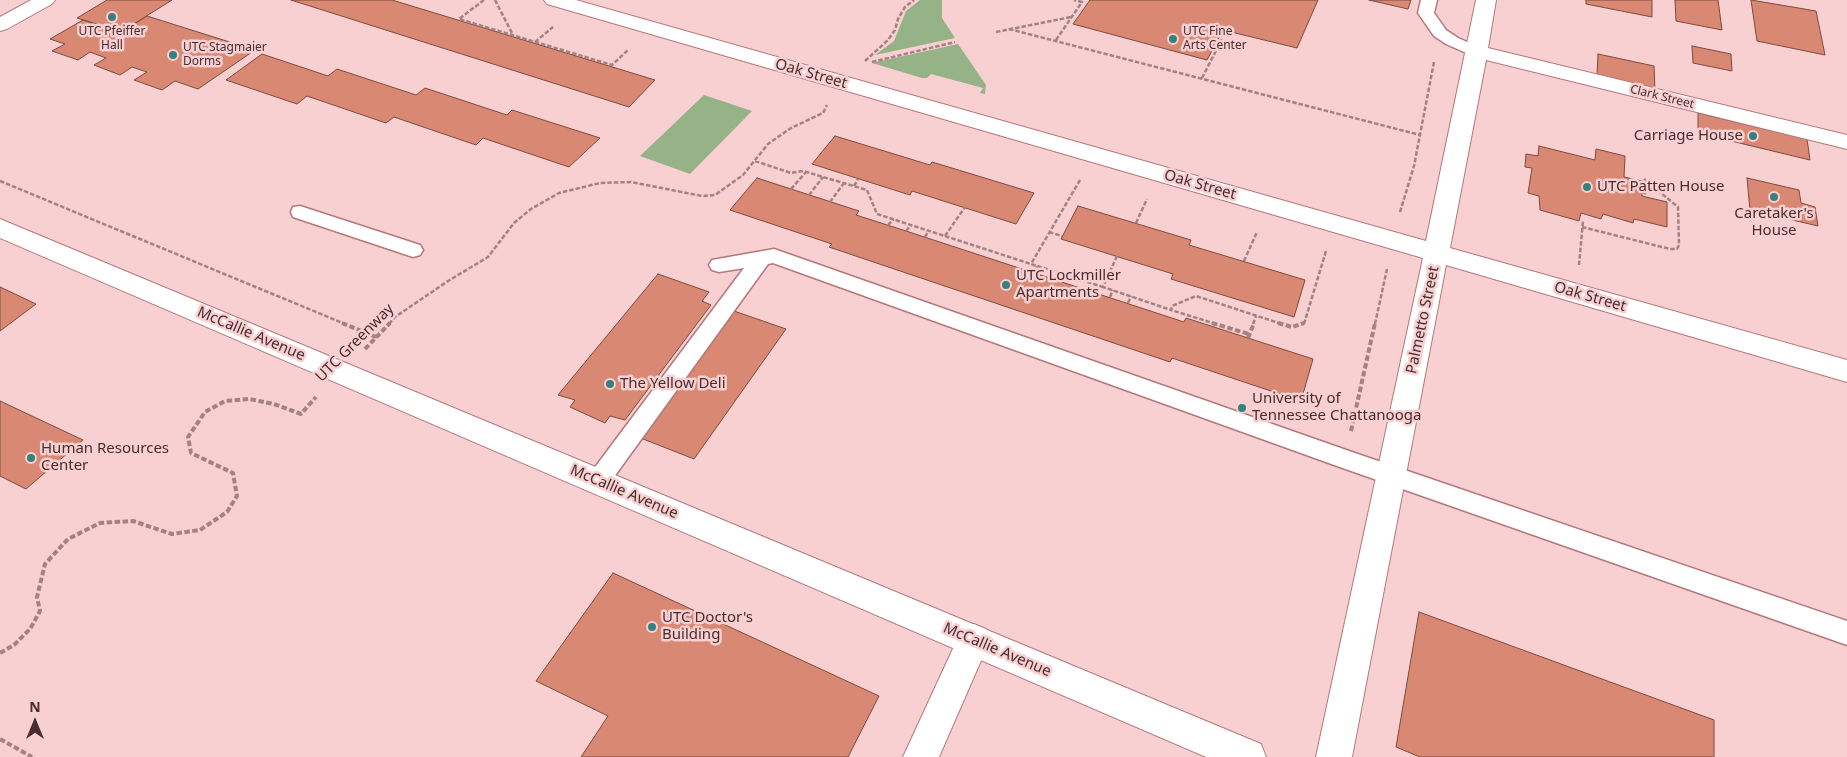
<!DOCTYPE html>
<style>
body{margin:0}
#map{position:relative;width:1847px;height:757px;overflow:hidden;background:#f8d0d1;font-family:"Noto Sans",sans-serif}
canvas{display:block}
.north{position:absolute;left:10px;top:697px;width:50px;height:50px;-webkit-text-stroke:4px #f8d0d1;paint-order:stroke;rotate:0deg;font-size:14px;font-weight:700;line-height:20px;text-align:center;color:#472d2f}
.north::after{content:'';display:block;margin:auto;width:18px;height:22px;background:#472d2f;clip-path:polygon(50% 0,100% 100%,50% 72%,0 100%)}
</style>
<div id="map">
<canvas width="1847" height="757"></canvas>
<div class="north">N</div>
</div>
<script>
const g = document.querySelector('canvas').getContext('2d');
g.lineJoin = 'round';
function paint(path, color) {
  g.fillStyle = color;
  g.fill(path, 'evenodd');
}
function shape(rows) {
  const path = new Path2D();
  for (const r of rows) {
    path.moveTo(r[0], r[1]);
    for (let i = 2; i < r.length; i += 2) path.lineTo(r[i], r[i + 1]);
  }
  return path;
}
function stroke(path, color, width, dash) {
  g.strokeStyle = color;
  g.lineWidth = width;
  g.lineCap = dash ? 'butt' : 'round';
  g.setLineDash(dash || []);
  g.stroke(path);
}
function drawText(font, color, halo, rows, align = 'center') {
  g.font = font + ' "Noto Sans",sans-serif';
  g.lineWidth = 5;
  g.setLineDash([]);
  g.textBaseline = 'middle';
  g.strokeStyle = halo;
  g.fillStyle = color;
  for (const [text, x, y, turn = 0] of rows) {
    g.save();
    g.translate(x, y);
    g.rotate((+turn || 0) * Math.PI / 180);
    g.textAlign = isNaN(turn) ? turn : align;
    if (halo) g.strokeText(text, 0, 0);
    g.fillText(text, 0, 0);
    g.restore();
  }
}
paint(shape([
 [920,0,942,0,942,18,955,38,875,55,894,41,906,11],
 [958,44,986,85,985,94,980,93,983,88,931,74,927,78,922,78,872,63],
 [704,95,752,111,690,174,640,156]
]), '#95b386');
const building = shape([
 [107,0,172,0,121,32,77,18,107,0],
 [291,0,392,0,655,80,629,107,291,0],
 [1090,0,1318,0,1297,48,1223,30,1207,60,1073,24,1090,0],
 [1369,0,1411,0,1408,9,1369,0],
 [1586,0,1652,0,1652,17,1586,4,1586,0],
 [1675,0,1718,0,1722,30,1676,21,1675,0],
 [1751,0,1816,11,1825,55,1757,41,1751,0],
 [147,16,255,50,198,89,175,81,162,90,134,80,147,72,132,67,120,75,94,65,106,58,90,52,78,60,52,51,65,44,50,39,83,20,121,32,147,16],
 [1692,46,1731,54,1732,71,1693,63,1692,46],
 [262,54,328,76,337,69,416,95,425,88,507,115,512,110,600,138,569,167,483,138,476,145,394,117,386,123,307,96,297,104,226,80,262,54],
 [1598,54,1654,66,1655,90,1597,77,1598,54],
 [1698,113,1807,139,1810,160,1698,133,1698,113],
 [835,136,930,165,932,162,1034,193,1016,224,912,191,910,195,812,164,835,136],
 [1539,146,1595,160,1596,149,1625,156,1624,177,1646,182,1646,194,1642,193,1642,196,1667,202,1667,227,1634,219,1633,223,1603,214,1601,219,1581,213,1579,221,1540,210,1539,196,1528,193,1532,168,1525,167,1526,154,1538,156,1539,146],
 [757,178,859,211,856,215,906,231,1184,322,1186,318,1313,359,1301,401,1172,358,1170,362,829,247,832,244,730,210,757,178],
 [1747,178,1799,190,1801,203,1815,207,1818,226,1750,210,1747,178],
 [1078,206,1191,240,1189,245,1305,280,1294,317,1171,279,1173,274,1061,239,1078,206],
 [658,274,709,292,702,301,711,305,625,420,610,416,605,423,570,407,575,400,558,395,658,274],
 [0,287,36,304,0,331,0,287],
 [734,311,786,329,694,459,638,437,734,311],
 [0,401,83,440,26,489,0,476,0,401],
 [613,573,879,696,848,757,581,757,608,716,536,681,613,573],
 [1419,612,1714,720,1714,757,1420,757,1396,747,1419,612]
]);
paint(building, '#d98873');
stroke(building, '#7e4a3c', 1);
const service = shape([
 [1421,0,1437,0,1434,13,1446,30,1458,38,1483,49,1485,52,1483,55,1471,55,1446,44,1434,36,1418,13,1421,0],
 [300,206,420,245,423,250,420,255,413,257,293,217,291,212,293,207,300,206],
 [774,249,1349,451,1847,621,1847,645,1337,466,773,263,768,264,606,488,598,491,590,488,587,481,590,474,744,268,719,272,712,270,709,265,712,260,774,249]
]);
const minor = shape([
 [31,0,55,0,52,4,7,29,0,31,0,17,31,0],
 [544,0,576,0,1426,241,1476,0,1496,0,1488,48,1847,135,1847,149,1486,60,1450,248,1847,360,1847,382,1446,265,1352,757,1316,757,1423,258,547,4,544,0],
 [974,624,986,629,990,640,939,757,903,757,962,629,974,624]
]);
const secondary = shape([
 [0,219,1261,744,1266,757,1206,757,0,238,0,219]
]);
stroke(service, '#b4787c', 3);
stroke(minor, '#b4787c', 2);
stroke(secondary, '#b4787c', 2);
stroke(shape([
 [484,0,459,19,612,65,629,49],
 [495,0,513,35],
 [1009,29,1420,135],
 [996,32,1071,17],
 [1056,40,1082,2,1074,0],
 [535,42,553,27],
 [865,61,888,40,895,30,898,19,905,7,914,0],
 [872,62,955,42],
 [1202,78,1222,39],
 [755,161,791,173,803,171,867,190,877,214,1031,264],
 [1080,180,1031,264,1103,287],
 [0,181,345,324],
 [854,186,858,179],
 [791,189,806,172],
 [809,195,823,177],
 [830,202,844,183],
 [1400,212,1414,166,1434,62],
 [1136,223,1147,199],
 [888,225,894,219],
 [1582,227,1670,249,1677,249,1679,245,1678,207,1644,179],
 [906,231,911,225],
 [1049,232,1062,236],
 [945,236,965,207],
 [925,237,929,230],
 [1117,256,1103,287,1171,310],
 [1244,261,1257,232],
 [1579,265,1583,221],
 [1033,273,1037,266],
 [1110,297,1113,290],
 [1128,303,1131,296],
 [389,324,395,317,448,281,488,257,514,223,531,209,559,193,600,183,631,182,702,196,715,195,743,175,768,144,791,128,823,113,827,105],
 [1216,324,1171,310,1172,306,1196,296,1282,324],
 [1253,324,1256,316],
 [1304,324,1326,251],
 [1375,324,1387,269]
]), '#a38283', 2.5, [4.5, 2]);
stroke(shape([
 [342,323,376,337],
 [1212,323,1249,334],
 [1278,323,1292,327,1304,323],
 [1248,338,1254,323],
 [365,349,390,323],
 [1351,431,1375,323],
 [0,653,14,645,30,629,40,611,37,597,45,564,68,539,100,523,133,521,172,534,200,530,227,512,237,496,233,473,191,453,188,437,205,412,225,401,249,399,274,404,301,414,316,397],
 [0,739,32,757]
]), '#a38283', 4, [5.5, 2.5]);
paint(service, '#fff');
paint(minor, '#fff');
paint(secondary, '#fff');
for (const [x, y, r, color] of [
 [112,17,5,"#378080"],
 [1173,39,5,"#378080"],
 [173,55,5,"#378080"],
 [1753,136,5,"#378080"],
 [1587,187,5,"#378080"],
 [1774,197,5,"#378080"],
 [1006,285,5,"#378080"],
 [610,384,5,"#378080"],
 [1242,408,5,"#378080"],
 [31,458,5,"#378080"],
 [652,627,5,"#378080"]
]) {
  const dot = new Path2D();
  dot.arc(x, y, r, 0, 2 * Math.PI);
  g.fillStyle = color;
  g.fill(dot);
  stroke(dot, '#f8d0d1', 2);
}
drawText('12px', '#472d2f', '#f8d0d1', [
 ["UTC Pfeiffer",112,32,"center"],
 ["Hall",112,46,"center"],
 ["UTC Fine",1183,32],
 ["Arts Center",1183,46],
 ["UTC Stagmaier",183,48],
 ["Dorms",183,62]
], 'left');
drawText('12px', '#472d2f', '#f8d0d1', [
 ["Clark Street",1662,97,14]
]);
drawText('15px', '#472d2f', '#f8d0d1', [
 ["Oak Street",811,74,16],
 ["Oak Street",1200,185,16],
 ["Oak Street",1590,297,16],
 ["Palmetto Street",1423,320,-78],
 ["McCallie Avenue",251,334,23],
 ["UTC Greenway",355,343,-45],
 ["McCallie Avenue",624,492,23],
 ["McCallie Avenue",997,650,23]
]);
drawText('15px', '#472d2f', '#f8d0d1', [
 ["Carriage House",1743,136,"right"],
 ["UTC Patten House",1597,187],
 ["Caretaker's",1774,214,"center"],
 ["House",1774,231,"center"],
 ["UTC Lockmiller",1016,276],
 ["Apartments",1016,293],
 ["The Yellow Deli",620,384],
 ["University of",1252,399],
 ["Tennessee Chattanooga",1252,416],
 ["Human Resources",41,449],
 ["Center",41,466],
 ["UTC Doctor's",662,618],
 ["Building",662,635]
], 'left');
</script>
